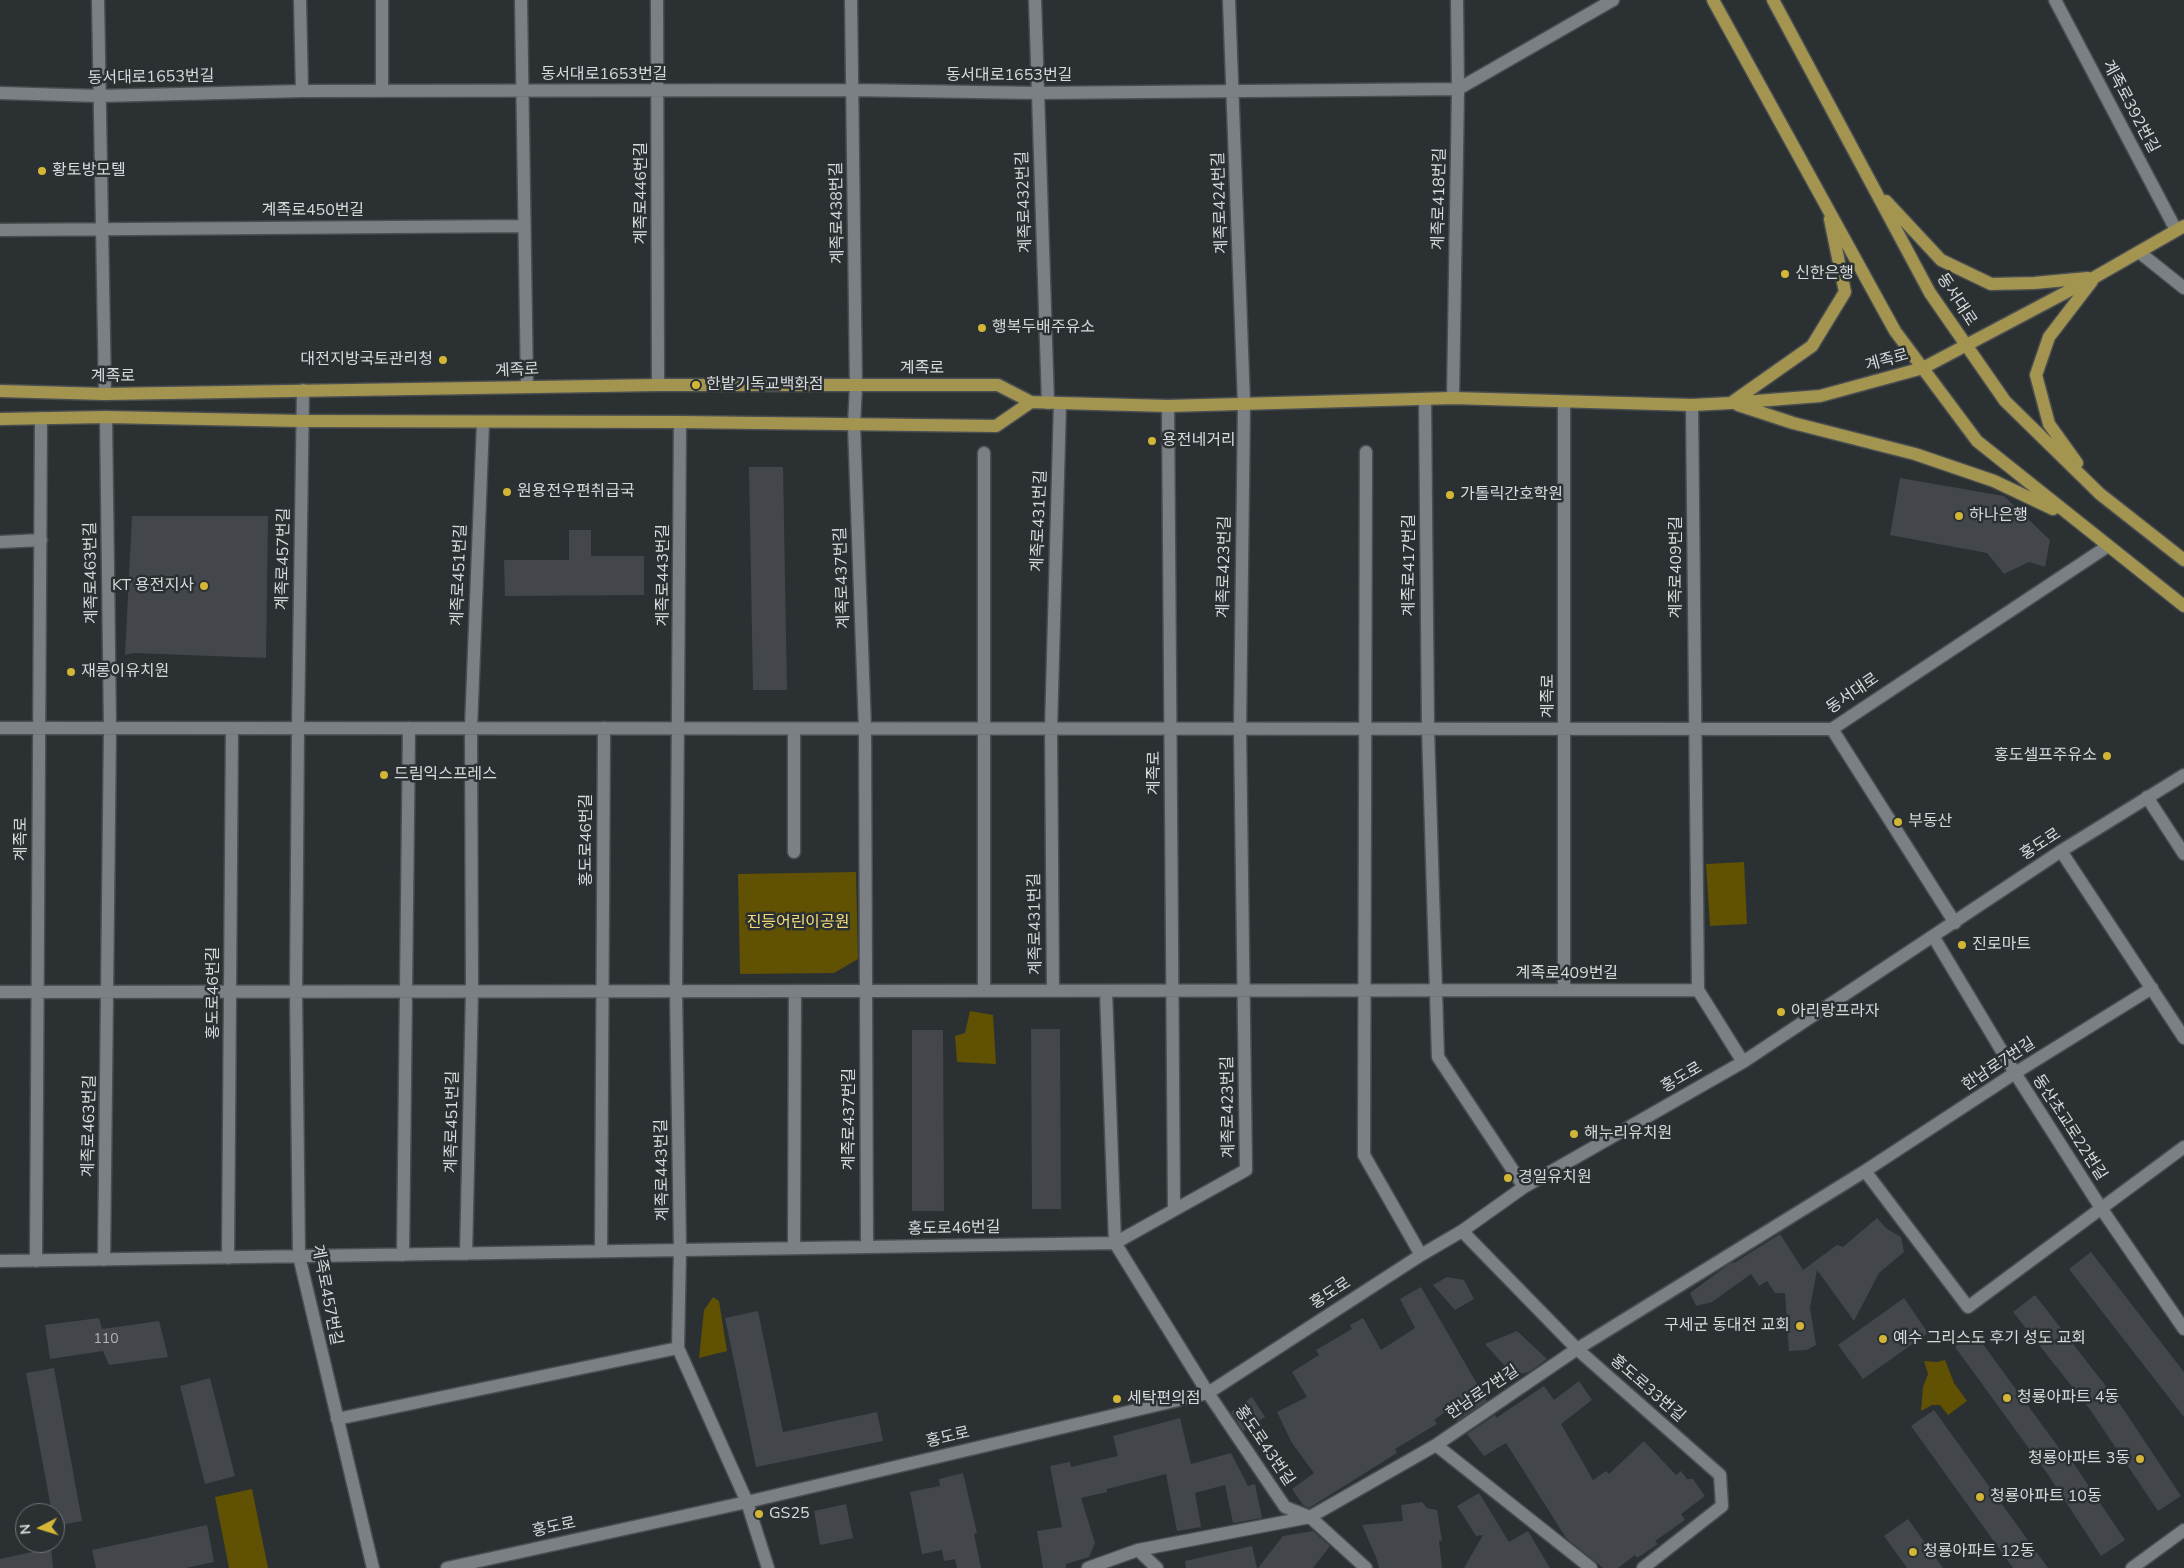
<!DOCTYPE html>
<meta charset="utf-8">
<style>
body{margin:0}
#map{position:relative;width:2184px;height:1568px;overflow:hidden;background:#2b3033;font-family:"Nunito Sans",sans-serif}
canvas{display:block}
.north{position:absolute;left:15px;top:1503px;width:50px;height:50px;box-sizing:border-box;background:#2b3033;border:1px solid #707477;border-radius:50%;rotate:265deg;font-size:14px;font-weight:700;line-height:20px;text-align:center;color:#d7d9dc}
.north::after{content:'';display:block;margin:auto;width:18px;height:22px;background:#d3b635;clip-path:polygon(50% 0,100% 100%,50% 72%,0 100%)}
</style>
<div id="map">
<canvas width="2184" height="1568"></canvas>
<div class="north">N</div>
</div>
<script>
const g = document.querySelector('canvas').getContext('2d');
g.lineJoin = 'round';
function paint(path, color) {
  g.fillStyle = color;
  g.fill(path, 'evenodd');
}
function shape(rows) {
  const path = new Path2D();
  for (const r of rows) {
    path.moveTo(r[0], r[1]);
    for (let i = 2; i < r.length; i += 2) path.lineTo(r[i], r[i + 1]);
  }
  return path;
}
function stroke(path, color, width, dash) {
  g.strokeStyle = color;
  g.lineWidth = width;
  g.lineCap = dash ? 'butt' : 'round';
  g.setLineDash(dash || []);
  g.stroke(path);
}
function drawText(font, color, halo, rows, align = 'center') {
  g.font = font + ' "Nunito Sans","Noto Sans KR",sans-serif';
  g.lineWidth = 5;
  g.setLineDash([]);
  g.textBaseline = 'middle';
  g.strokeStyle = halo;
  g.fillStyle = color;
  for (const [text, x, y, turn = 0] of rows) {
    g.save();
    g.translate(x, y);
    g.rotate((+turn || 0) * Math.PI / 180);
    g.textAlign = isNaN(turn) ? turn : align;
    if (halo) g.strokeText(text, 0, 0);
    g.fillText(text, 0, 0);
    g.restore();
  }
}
paint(shape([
 [1744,862,1747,924,1710,926,1706,864],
 [856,872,858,959,834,973,740,974,738,874],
 [970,1011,993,1015,996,1064,957,1062,955,1036,965,1033],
 [713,1297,719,1301,727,1351,699,1358,704,1310],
 [1945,1360,1954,1383,1967,1401,1948,1415,1940,1405,1932,1405,1921,1411,1923,1387,1928,1374,1924,1361,1937,1362],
 [252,1489,268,1568,229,1568,215,1497]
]), '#615102');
paint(shape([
 [749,467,783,467,787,690,753,690],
 [1900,478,2004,496,2050,540,2045,567,2029,562,2004,574,1987,553,1890,535],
 [132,516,268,516,266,658,134,653,125,655],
 [569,530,591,530,591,556,644,556,644,595,505,596,504,560,569,560],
 [1031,1029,1060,1029,1061,1209,1032,1209],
 [912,1030,943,1030,944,1211,912,1211],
 [1877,1218,1887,1229,1901,1237,1904,1252,1879,1273,1854,1321,1817,1270,1810,1308,1816,1345,1807,1350,1789,1351,1785,1293,1775,1293,1767,1281,1759,1286,1751,1274,1712,1302,1696,1306,1690,1293,1729,1264,1734,1262,1734,1263,1780,1234,1803,1270,1837,1245,1843,1247],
 [2091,1252,2184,1372,2184,1417,2069,1269],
 [1447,1277,1464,1280,1474,1299,1455,1310,1433,1285],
 [1421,1287,1487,1401,1457,1421,1448,1410,1434,1420,1437,1424,1395,1449,1397,1453,1309,1508,1303,1505,1292,1489,1314,1473,1292,1443,1277,1412,1307,1397,1292,1372,1319,1355,1316,1350,1352,1329,1350,1325,1363,1318,1381,1350,1415,1328,1400,1299],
 [2035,1295,2122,1407,2181,1496,2158,1511,2089,1408,2013,1312],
 [1904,1298,1928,1333,1863,1379,1838,1345],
 [758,1311,783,1432,877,1412,883,1441,756,1467,725,1318],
 [99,1318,102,1329,159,1321,168,1357,109,1365,103,1351,50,1359,45,1325],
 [1517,1331,1547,1359,1529,1372,1513,1375,1485,1344],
 [1974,1332,2070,1463,2072,1461,2125,1540,2101,1556,2049,1476,1955,1347],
 [54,1368,82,1521,55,1526,55,1513,52,1513,26,1373],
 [210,1378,235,1476,205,1484,180,1386],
 [1579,1381,1592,1400,1561,1424,1593,1480,1606,1471,1609,1474,1644,1441,1676,1475,1681,1471,1687,1479,1693,1479,1705,1496,1681,1514,1685,1520,1655,1541,1658,1544,1637,1558,1635,1555,1618,1568,1603,1568,1566,1538,1506,1443,1484,1456,1467,1434,1495,1415,1496,1418,1544,1386,1554,1400],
 [1252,1397,1265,1417,1243,1431,1231,1412],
 [1934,1410,2048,1568,2013,1568,1911,1426],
 [1180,1418,1191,1464,1231,1453,1248,1486,1255,1484,1262,1518,1233,1523,1225,1485,1195,1493,1201,1527,1177,1531,1166,1474,1107,1489,1107,1492,1081,1498,1095,1543,1089,1557,1066,1564,1066,1568,1043,1568,1037,1531,1062,1527,1050,1466,1070,1462,1071,1467,1118,1456,1113,1436],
 [963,1473,977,1533,974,1534,981,1568,957,1568,955,1559,944,1561,942,1550,922,1554,910,1492,940,1486,939,1479],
 [1479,1493,1509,1542,1528,1531,1550,1568,1464,1568,1483,1535,1476,1536,1457,1506],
 [1422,1502,1427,1508,1437,1510,1442,1541,1439,1541,1442,1568,1379,1568,1376,1557,1362,1525,1403,1521,1401,1505],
 [846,1504,853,1538,820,1545,814,1511],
 [1908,1519,1943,1568,1907,1568,1884,1536],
 [207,1525,214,1562,186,1568,96,1568,92,1550],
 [1313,1531,1330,1546,1313,1568,1258,1568,1283,1536],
 [1252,1546,1257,1568,1186,1568,1185,1561],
 [51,1548,53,1568,0,1568,0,1559]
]), '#43474b');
const minor = shape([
 [98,0,105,394],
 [300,0,302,91],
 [382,0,382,91],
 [521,0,527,386],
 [657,0,658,385],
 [851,0,856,386,854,425,865,729,867,1247],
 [1035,0,1048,403],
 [2055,0,2176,230],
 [0,93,99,96,302,91,853,90,1037,93,1458,89,1613,0],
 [0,230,524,226],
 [2139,252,2184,288],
 [303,390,298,728,296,992,299,1256,373,1568],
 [1453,398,1458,89,1457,0],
 [1425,400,1428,729,1438,1057,1524,1187],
 [1564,402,1564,990],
 [1692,405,1698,990,1743,1062],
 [1168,406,1174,1210],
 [680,422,676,991,680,1250,678,1348,747,1502,768,1568],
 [1366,452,1364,1155,1421,1255],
 [984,453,984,991],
 [0,542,41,540],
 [0,728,1832,729,2108,546],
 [794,729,794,852],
 [1832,729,1955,923],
 [2147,797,2184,854],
 [2061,851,2184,1038],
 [1933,936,2015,1073,2101,1208,2184,1329],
 [1053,991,1051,729,1060,403],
 [1106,991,1115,1243,1208,1393,1285,1507,1310,1517,1366,1568],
 [0,992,1698,990],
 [1865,1171,1968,1307,2184,1147],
 [1462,1231,1577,1349,1720,1475,1722,1506,1643,1568],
 [794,1248,795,991],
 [601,1251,604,728],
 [466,1254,472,992,471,728,483,423],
 [403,1255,409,728],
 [228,1258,232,728],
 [104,1260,110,728,106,417],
 [0,1261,1115,1243,1246,1170,1240,729,1244,404,1229,0],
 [36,1261,41,418],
 [337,1419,678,1348],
 [1436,1445,1591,1568],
 [1138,1550,1157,1568],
 [447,1568,747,1502,1208,1393,1421,1255,1462,1231,1524,1187,1743,1062,2061,851,2184,775],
 [1088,1568,1138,1550,1310,1517,1436,1445,1577,1349,1865,1171,2015,1073,2152,988],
 [2132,1568,2184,1530]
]);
const major = shape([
 [1713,0,1895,331,1977,441,2184,606],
 [1773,0,1930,293,2005,401,2100,494,2184,560],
 [1886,201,1941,260,1991,284,2034,283,2088,278],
 [0,391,105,394,658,385,998,385,1031,402,1060,403,1168,406,1453,398,1692,405,1731,403,1820,396,1923,368,2095,277,2184,226],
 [1731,403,1812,346,1845,292,1830,219],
 [1738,405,1793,423,1915,454,1994,481,2053,509],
 [0,419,106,417,302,421,680,422,996,426,1031,402],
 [2077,463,2049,424,2036,375,2049,337,2092,281]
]);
stroke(minor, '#4b4e51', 15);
stroke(major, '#4b4e51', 15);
stroke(minor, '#7b8085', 12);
stroke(major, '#a39550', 12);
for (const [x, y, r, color] of [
 [42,171,5,"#d3b635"],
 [1785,274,5,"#d3b635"],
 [982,328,5,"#d3b635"],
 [443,360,5,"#d3b635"],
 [696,385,5,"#d3b635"],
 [1152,441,5,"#d3b635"],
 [507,492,5,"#d3b635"],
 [1450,495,5,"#d3b635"],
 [1959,516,5,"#d3b635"],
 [204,586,5,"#d3b635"],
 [71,672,5,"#d3b635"],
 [2107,756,5,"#d3b635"],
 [384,775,5,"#d3b635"],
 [1898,822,5,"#d3b635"],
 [1962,945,5,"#d3b635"],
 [1781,1012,5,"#d3b635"],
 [1574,1134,5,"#d3b635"],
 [1508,1178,5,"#d3b635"],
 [1800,1326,5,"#d3b635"],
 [1883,1339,5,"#d3b635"],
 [2007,1398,5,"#d3b635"],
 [1117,1399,5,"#d3b635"],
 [2140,1459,5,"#d3b635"],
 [1980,1497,5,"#d3b635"],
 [759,1514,5,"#d3b635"],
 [1913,1552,5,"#d3b635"]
]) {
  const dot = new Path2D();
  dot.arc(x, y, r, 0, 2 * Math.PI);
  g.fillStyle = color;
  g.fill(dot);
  stroke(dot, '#2b3033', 2);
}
drawText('14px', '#b2b4b8', null, [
 ["110",106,1340]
]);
drawText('16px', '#d7d9dc', '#2b3033', [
 ["동서대로1653번길",604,75],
 ["동서대로1653번길",1009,76],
 ["동서대로1653번길",151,78,-1],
 ["계족로392번길",2130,107,62],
 ["계족로446번길",642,193,-90],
 ["계족로418번길",1440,199,-89],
 ["계족로432번길",1025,202,-92],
 ["계족로424번길",1221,203,-92],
 ["계족로450번길",313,211],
 ["계족로438번길",838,213,-91],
 ["동서대로",1956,300,57],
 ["계족로",1887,361,-15],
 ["계족로",922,369],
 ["계족로",517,371,-3],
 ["계족로",113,377],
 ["계족로431번길",1040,521,-88],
 ["계족로457번길",284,559,-89],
 ["계족로417번길",1410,565,-90],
 ["계족로423번길",1225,567,-89],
 ["계족로409번길",1677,567,-90],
 ["계족로463번길",92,573,-91],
 ["계족로451번길",460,575,-88],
 ["계족로443번길",664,575,-90],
 ["계족로437번길",843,578,-92],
 ["동서대로",1853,694,-34],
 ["계족로",1549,696,-90],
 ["계족로",1155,773,-90],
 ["계족로",22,839,-90],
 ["홍도로46번길",587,840,-90],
 ["홍도로",2041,845,-33],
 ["계족로431번길",1036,924,-91],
 ["계족로409번길",1567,974],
 ["홍도로46번길",214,993,-90],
 ["한남로7번길",1999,1065,-33],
 ["홍도로",1682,1078,-30],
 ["계족로423번길",1229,1107,-91],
 ["계족로437번길",850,1119,-90],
 ["계족로451번길",453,1122,-89],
 ["계족로463번길",90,1126,-89],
 ["동산초교로22번길",2069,1128,57],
 ["계족로443번길",663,1170,-91],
 ["홍도로46번길",954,1229,-1],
 ["홍도로",1331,1294,-33],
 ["계족로457번길",326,1295,79],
 ["홍도로33번길",1647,1389,41],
 ["한남로7번길",1483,1393,-34],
 ["홍도로",948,1438,-13],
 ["홍도로43번길",1264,1446,56],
 ["홍도로",554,1528,-12]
]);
drawText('16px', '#d7d9dc', '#2b3033', [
 ["황토방모텔",52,171],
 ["신한은행",1795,274],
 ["행복두배주유소",992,328],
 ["대전지방국토관리청",433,360,"right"],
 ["한밭기독교백화점",706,385],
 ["용전네거리",1162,441],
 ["원용전우편취급국",517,492],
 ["가톨릭간호학원",1460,495],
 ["하나은행",1969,516],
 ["KT 용전지사",194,586,"right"],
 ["재롱이유치원",81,672],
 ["홍도셀프주유소",2097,756,"right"],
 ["드림익스프레스",394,775],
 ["부동산",1908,822],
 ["진로마트",1972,945],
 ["아리랑프라자",1791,1012],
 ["해누리유치원",1584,1134],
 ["경일유치원",1518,1178],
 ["구세군 동대전 교회",1790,1326,"right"],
 ["예수 그리스도 후기 성도 교회",1893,1339],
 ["청룡아파트 4동",2017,1398],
 ["세탁편의점",1127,1399],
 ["청룡아파트 3동",2130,1459,"right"],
 ["청룡아파트 10동",1990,1497],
 ["GS25",769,1514],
 ["청룡아파트 12동",1923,1552]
], 'left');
drawText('16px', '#f4dc79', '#2b3033', [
 ["진등어린이공원",798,923]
]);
</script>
